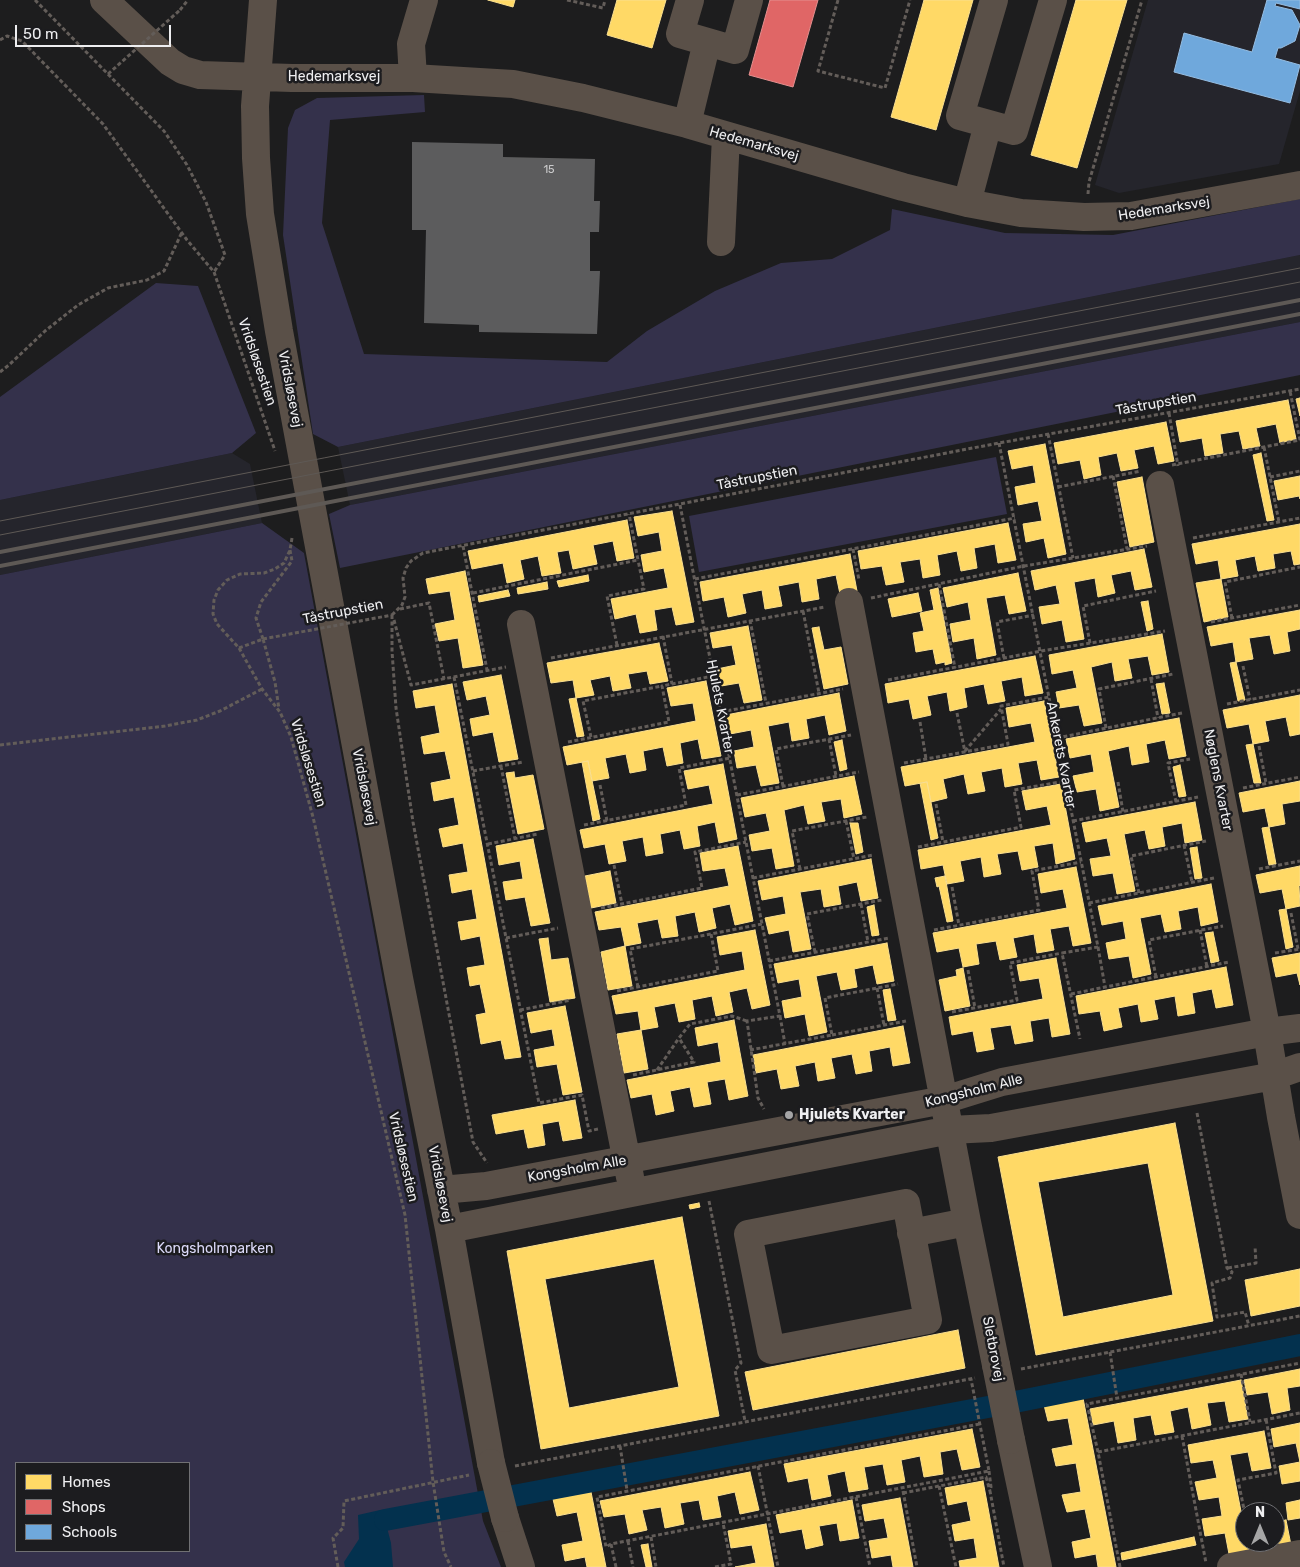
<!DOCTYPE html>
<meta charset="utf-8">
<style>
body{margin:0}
#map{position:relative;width:1300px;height:1567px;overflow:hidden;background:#1d1d1e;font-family:Rubik,sans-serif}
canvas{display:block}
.legend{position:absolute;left:15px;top:1462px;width:175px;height:90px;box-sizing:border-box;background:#1c1c1f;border:1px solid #707073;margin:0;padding:6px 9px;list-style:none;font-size:15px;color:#eeeef0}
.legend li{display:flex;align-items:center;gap:10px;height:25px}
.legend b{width:25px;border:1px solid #707073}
.north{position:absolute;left:1235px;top:1502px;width:50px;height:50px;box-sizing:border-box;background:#1c1c1f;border:1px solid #707073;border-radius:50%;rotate:0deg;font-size:14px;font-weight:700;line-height:20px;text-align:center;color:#eeeef0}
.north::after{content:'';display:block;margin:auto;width:18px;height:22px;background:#a5a5a6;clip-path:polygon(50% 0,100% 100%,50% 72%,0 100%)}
.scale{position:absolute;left:15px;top:25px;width:156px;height:22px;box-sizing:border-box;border:2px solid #eeeef0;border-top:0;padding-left:6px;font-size:15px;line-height:18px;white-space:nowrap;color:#eeeef0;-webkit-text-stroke:4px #1c1c1f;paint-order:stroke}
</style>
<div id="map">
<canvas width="1300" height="1567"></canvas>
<ul class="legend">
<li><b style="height:14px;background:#ffd966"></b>Homes</li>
<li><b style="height:14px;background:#e06666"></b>Shops</li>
<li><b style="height:14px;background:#6fa8dc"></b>Schools</li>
</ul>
<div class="north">N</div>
<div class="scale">50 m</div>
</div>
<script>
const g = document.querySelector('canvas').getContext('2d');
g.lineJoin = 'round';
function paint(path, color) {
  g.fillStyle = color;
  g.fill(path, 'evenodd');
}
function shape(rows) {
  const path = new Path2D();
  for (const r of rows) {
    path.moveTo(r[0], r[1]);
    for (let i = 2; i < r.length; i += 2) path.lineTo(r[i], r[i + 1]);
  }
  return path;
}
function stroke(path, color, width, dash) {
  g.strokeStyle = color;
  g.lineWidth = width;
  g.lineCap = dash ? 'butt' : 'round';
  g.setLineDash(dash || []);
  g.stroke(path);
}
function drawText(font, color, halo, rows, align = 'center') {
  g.font = font + ' Rubik,sans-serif';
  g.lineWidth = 5;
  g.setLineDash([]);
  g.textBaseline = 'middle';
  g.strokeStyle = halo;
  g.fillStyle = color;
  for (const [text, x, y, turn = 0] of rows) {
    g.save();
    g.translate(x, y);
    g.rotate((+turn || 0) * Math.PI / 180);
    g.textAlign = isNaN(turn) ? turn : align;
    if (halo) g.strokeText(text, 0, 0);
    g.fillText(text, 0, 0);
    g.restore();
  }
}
paint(shape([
 [1148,0,1300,0,1300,91,1279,164,1119,193,1095,185],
 [1300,255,1300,322,350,505,338,447],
 [232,453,250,464,262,523,0,575,0,500]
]), '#25252c');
paint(shape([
 [424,95,425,112,330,120,322,223,364,354,607,362,647,331,715,291,781,263,832,259,890,230,892,209,1005,233,1113,235,1300,199,1300,255,338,447,313,434,283,235,288,128,295,110,317,98],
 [156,283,198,286,256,433,232,453,0,500,0,397],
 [1300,322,1300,375,340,568,329,514,350,505],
 [996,457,1007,514,699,572,689,516],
 [262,523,304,553,483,1521,501,1567,0,1567,0,575],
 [16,1463,189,1463,189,1551,16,1551]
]), '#34314b');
paint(shape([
 [380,1510,385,1520,391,1543,393,1567,345,1567,344,1562,359,1539,358,1515]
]), '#03314e');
const homes = shape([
 [488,0,515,0,513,7,488,0],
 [617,0,666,0,652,48,607,35,617,0],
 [924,0,973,0,936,130,891,117,924,0],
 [1076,0,1127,0,1077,168,1031,155,1076,0],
 [1300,398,1300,416,1296,399,1300,398],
 [1288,400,1296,439,1280,443,1276,424,1256,428,1260,446,1243,449,1239,431,1220,434,1223,453,1205,456,1202,438,1180,442,1176,421,1288,400],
 [1166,422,1174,461,1158,464,1154,446,1134,450,1138,468,1121,471,1117,453,1098,457,1101,475,1084,479,1080,460,1058,464,1054,443,1166,422],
 [1045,444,1066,554,1048,558,1044,538,1026,542,1023,524,1042,521,1038,501,1018,505,1015,487,1036,483,1033,465,1012,469,1008,451,1045,444],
 [1261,453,1274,520,1267,521,1253,455,1261,453],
 [1300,476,1300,499,1299,496,1278,500,1274,481,1300,476],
 [1142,477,1154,542,1130,547,1117,482,1142,477],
 [672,511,694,622,676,625,672,607,654,610,657,630,640,633,636,614,615,619,611,599,668,588,664,568,644,572,641,555,662,551,659,532,638,536,634,517,672,511],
 [627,520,634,558,617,561,613,541,593,545,597,564,573,569,569,550,557,552,561,573,542,576,538,556,520,560,524,579,507,583,503,563,472,569,468,551,627,520],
 [1008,523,1016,560,998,563,995,544,974,548,977,568,961,571,957,551,937,555,940,575,923,578,920,559,900,562,904,582,886,585,882,566,861,569,858,551,1008,523],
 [1300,524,1300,564,1294,565,1291,551,1273,554,1275,568,1258,571,1255,556,1235,560,1238,576,1221,579,1218,560,1196,564,1192,544,1300,524],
 [1144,549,1152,587,1135,590,1131,571,1111,575,1115,593,1098,597,1095,578,1074,582,1084,639,1066,642,1062,620,1042,624,1039,607,1060,604,1056,585,1035,590,1031,571,1144,549],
 [850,554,857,591,840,594,836,575,816,579,819,599,802,602,799,582,778,586,782,606,765,609,762,590,742,594,746,613,728,617,724,597,703,601,700,582,850,554],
 [465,571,483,665,463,668,458,638,439,641,435,624,455,620,450,591,429,594,426,579,465,571],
 [1018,573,1026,611,1009,614,1005,595,986,598,996,655,977,659,974,638,953,642,950,624,971,620,968,602,947,607,943,588,1018,573],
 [588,575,589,581,559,587,557,581,588,575],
 [1221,579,1228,617,1204,622,1196,583,1221,579],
 [547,582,548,589,518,594,517,588,547,582],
 [938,588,952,663,945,665,945,662,936,664,933,649,916,652,913,633,924,631,920,613,934,610,930,590,938,588],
 [508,590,510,596,479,602,478,596,508,590],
 [918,593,922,611,892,617,888,599,918,593],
 [1148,601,1153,629,1147,631,1141,602,1148,601],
 [1300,610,1300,629,1287,632,1290,651,1274,654,1270,635,1249,638,1253,659,1236,662,1233,642,1211,646,1207,627,1300,610],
 [748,626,762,700,744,703,739,683,721,686,717,669,736,665,732,645,713,648,710,633,748,626],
 [819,627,824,650,841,647,848,684,824,689,812,628,819,627],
 [1162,634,1169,672,1152,675,1148,656,1128,659,1132,678,1115,681,1112,662,1091,667,1102,723,1084,726,1079,705,1059,708,1056,692,1077,688,1073,670,1052,674,1049,655,1162,634],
 [659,643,668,681,650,684,647,671,628,674,631,688,613,691,610,676,590,680,594,695,576,698,573,680,551,683,547,663,659,643],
 [1035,656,1043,693,1025,696,1022,677,1001,681,1005,701,988,704,984,684,964,688,967,707,950,711,947,692,927,696,931,715,913,719,909,699,888,703,885,684,1035,656],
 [1236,662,1245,700,1238,701,1230,663,1236,662],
 [501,675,518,759,499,762,493,732,473,736,470,719,490,715,486,696,467,700,463,682,501,675],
 [706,681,721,756,702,759,698,739,680,743,683,763,667,766,663,747,643,751,646,770,630,773,626,754,605,758,609,778,592,781,588,761,567,765,563,747,696,721,693,703,671,706,667,688,706,681],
 [1164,683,1170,713,1162,714,1156,684,1164,683],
 [452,684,521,1057,505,1059,501,1040,481,1044,476,1015,486,1013,480,984,470,986,467,968,485,965,480,936,461,940,458,922,477,919,472,889,452,893,449,875,468,872,463,843,443,847,439,829,459,825,454,797,434,801,431,783,451,779,445,751,424,754,421,737,440,733,435,705,416,708,413,691,452,684],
 [839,693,846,731,829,735,825,715,806,719,809,738,792,741,789,722,768,726,779,783,761,786,756,765,737,768,734,751,754,747,751,730,730,734,726,715,839,693],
 [1300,695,1300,734,1290,736,1286,717,1265,721,1269,741,1253,744,1249,724,1227,728,1223,710,1300,695],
 [576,698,584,736,577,737,569,699,576,698],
 [1044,701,1059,777,1041,780,1037,760,1018,763,1022,784,1005,787,1002,768,981,772,985,791,968,794,964,774,943,779,947,798,931,802,927,782,905,786,901,767,1035,742,1031,723,1009,727,1006,708,1044,701],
 [1179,718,1186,756,1169,759,1165,740,1146,744,1149,762,1132,765,1129,746,1108,751,1119,807,1100,811,1096,789,1077,792,1073,776,1094,772,1091,754,1070,758,1066,739,1179,718],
 [842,740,847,769,840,771,834,742,842,740],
 [1253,744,1261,783,1254,783,1246,745,1253,744],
 [588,761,600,819,593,821,582,762,588,761],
 [723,764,737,839,719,843,715,822,697,826,700,846,684,849,680,830,660,834,663,853,646,856,643,837,622,841,626,861,609,864,605,844,584,848,580,830,713,804,709,785,688,789,684,771,723,764],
 [1180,765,1186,796,1179,797,1173,767,1180,765],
 [514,772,515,778,533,775,544,829,518,834,506,773,514,772],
 [854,776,862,814,844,818,841,799,821,802,825,821,808,824,804,805,784,810,794,866,776,869,772,848,752,851,749,835,770,831,766,813,745,817,741,798,854,776],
 [1300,781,1300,801,1282,804,1285,824,1269,827,1265,808,1243,812,1239,793,1300,781],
 [927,782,938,838,931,840,920,783,927,782],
 [1061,784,1075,859,1056,864,1053,843,1034,846,1038,867,1022,870,1018,851,997,854,1001,874,984,877,981,857,960,861,964,881,947,884,943,865,921,869,918,850,1051,825,1047,806,1026,810,1022,791,1061,784],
 [1195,802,1202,840,1185,843,1182,823,1162,827,1165,846,1149,849,1145,830,1124,834,1135,891,1117,894,1113,873,1093,876,1090,859,1111,856,1107,838,1086,842,1082,823,1195,802],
 [850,823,858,823,863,852,856,854,850,823],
 [1269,827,1276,864,1269,865,1262,828,1269,827],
 [533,839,550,923,531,926,525,897,506,900,503,882,523,879,520,861,499,865,496,846,533,839],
 [738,846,753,921,735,925,730,904,712,908,716,928,699,932,695,912,675,916,678,936,662,938,658,919,637,923,641,943,625,946,621,927,599,930,595,912,729,886,725,868,703,871,700,853,738,846],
 [1197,847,1202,878,1195,879,1190,848,1197,847],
 [871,859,878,898,861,901,857,882,838,886,841,904,824,907,821,889,800,892,811,949,793,952,789,930,769,934,765,918,786,914,783,896,762,900,758,881,871,859],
 [1300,866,1300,885,1299,886,1300,906,1286,909,1282,889,1260,893,1256,875,1300,866],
 [1076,867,1091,943,1073,946,1069,926,1050,929,1054,950,1037,953,1034,934,1013,938,1017,957,1000,960,996,941,976,944,979,964,963,967,959,948,937,952,933,933,1067,908,1063,889,1041,893,1038,874,1076,867],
 [610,871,616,903,591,908,585,876,610,871],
 [945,876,953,921,947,922,939,886,937,887,935,878,945,876],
 [1211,884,1218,922,1201,926,1198,907,1178,911,1181,929,1165,932,1161,914,1140,918,1151,974,1133,978,1129,956,1109,959,1106,943,1126,939,1123,921,1102,925,1098,906,1211,884],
 [874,905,879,935,872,936,867,907,874,905],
 [1286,909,1293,947,1286,949,1279,910,1286,909],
 [755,930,770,1005,752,1009,747,988,729,992,733,1012,716,1016,712,996,692,1000,695,1019,679,1022,675,1003,654,1007,658,1027,641,1030,638,1011,616,1014,612,996,745,970,742,951,720,955,717,937,755,930],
 [1213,932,1219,961,1211,963,1205,933,1213,932],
 [548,938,551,960,568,958,575,998,550,1002,539,939,548,938],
 [887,943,894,981,877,984,873,965,854,969,857,987,841,990,837,972,816,976,827,1032,809,1036,805,1014,785,1018,782,1001,802,997,799,979,778,983,774,964,887,943],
 [625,946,632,986,608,990,601,952,625,946],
 [1300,953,1300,985,1297,973,1276,977,1272,958,1300,953],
 [1056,958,1070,1034,1052,1037,1049,1018,1030,1021,1033,1041,1015,1044,1011,1025,990,1028,994,1049,977,1052,973,1031,952,1035,949,1017,1043,999,1039,978,1020,981,1017,965,1056,958],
 [1226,967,1233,1005,1216,1008,1212,989,1192,993,1195,1013,1178,1016,1175,996,1154,1000,1158,1019,1141,1022,1138,1004,1118,1008,1122,1027,1104,1031,1100,1011,1079,1014,1076,996,1226,967],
 [963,968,970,1006,945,1011,939,980,957,976,956,970,963,968],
 [890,989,896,1020,888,1021,883,990,890,989],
 [565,1006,582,1092,563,1095,557,1064,537,1067,534,1050,555,1046,552,1029,531,1033,527,1013,565,1006],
 [734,1020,748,1096,729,1100,725,1079,707,1082,711,1104,694,1107,690,1087,670,1091,674,1111,656,1115,652,1094,631,1098,627,1080,721,1062,718,1042,698,1046,695,1028,734,1020],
 [903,1026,910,1063,893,1066,890,1047,869,1051,872,1071,856,1074,852,1054,831,1058,835,1078,818,1081,815,1062,795,1066,799,1086,781,1089,777,1069,756,1073,753,1055,903,1026],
 [641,1030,648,1069,624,1073,617,1034,641,1030],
 [575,1100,582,1138,563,1141,559,1121,542,1124,545,1145,528,1148,524,1129,496,1134,492,1115,575,1100],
 [1175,1123,1213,1321,1036,1355,998,1157,1175,1123],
 [1148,1163,1173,1295,1063,1317,1038,1182,1148,1163],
 [699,1203,700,1207,690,1209,689,1205,699,1203],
 [682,1217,719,1416,541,1449,507,1251,682,1217],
 [654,1259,679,1387,569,1408,545,1279,654,1259],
 [1300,1269,1300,1306,1251,1316,1245,1280,1300,1269],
 [958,1330,965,1368,753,1410,745,1372,958,1330],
 [1300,1369,1300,1386,1287,1388,1290,1410,1272,1414,1268,1392,1247,1395,1244,1380,1300,1369],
 [1241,1380,1248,1419,1229,1422,1225,1401,1207,1403,1211,1425,1192,1429,1188,1407,1170,1411,1174,1432,1155,1435,1151,1415,1133,1418,1136,1440,1118,1443,1114,1421,1093,1425,1090,1409,1241,1380],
 [1083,1398,1116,1567,1098,1567,1096,1554,1075,1558,1072,1542,1091,1538,1085,1509,1067,1512,1062,1495,1081,1492,1076,1463,1056,1466,1052,1449,1073,1445,1068,1418,1048,1421,1044,1405,1083,1398],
 [1300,1423,1300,1481,1282,1484,1279,1466,1300,1462,1296,1443,1274,1447,1271,1429,1300,1423],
 [972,1429,980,1467,962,1470,957,1449,940,1452,943,1474,924,1477,920,1456,901,1460,905,1482,887,1485,883,1464,864,1467,868,1489,849,1492,845,1471,827,1475,831,1496,812,1500,808,1478,788,1482,784,1464,972,1429],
 [1264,1431,1271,1468,1252,1471,1248,1452,1230,1455,1245,1532,1245,1542,1247,1542,1249,1551,1229,1554,1225,1533,1205,1536,1202,1519,1222,1516,1219,1497,1199,1500,1195,1482,1217,1478,1213,1460,1191,1463,1188,1445,1264,1431],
 [750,1472,759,1510,740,1514,735,1492,717,1496,721,1517,703,1520,699,1500,680,1503,684,1524,665,1528,661,1507,642,1510,647,1530,629,1534,625,1514,604,1517,600,1501,750,1472],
 [983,1481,999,1567,960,1567,959,1561,977,1558,974,1538,955,1541,952,1525,971,1521,967,1501,948,1505,945,1488,983,1481],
 [591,1492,606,1567,587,1567,585,1557,565,1561,562,1545,583,1541,577,1512,557,1516,553,1499,591,1492],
 [900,1498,913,1567,893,1567,891,1555,872,1558,869,1541,888,1538,884,1518,865,1521,862,1505,900,1498],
 [852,1500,859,1538,840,1541,837,1523,819,1526,823,1545,806,1549,802,1529,780,1533,776,1515,852,1500],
 [1300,1500,1300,1518,1288,1520,1286,1503,1300,1500],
 [1286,1520,1291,1545,1255,1552,1253,1542,1275,1542,1275,1522,1286,1520],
 [766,1524,774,1567,735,1567,756,1563,752,1545,731,1548,728,1531,766,1524],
 [1194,1537,1196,1545,1122,1560,1121,1553,1194,1537],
 [648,1544,652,1567,646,1567,641,1545,648,1544]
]);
paint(homes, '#ffd966');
stroke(homes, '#fadf8f', 1);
const shops = shape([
 [770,0,818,0,793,87,749,75,770,0]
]);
paint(shops, '#e06666');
stroke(shops, '#e48f8f', 1);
const schools = shape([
 [1267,0,1300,0,1300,9,1276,3,1275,6,1292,10,1300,25,1295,41,1281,48,1278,48,1275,58,1300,65,1290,103,1174,72,1184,33,1252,52,1267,0]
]);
paint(schools, '#6fa8dc');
stroke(schools, '#95bde2', 1);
stroke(shape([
 [385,1520,1020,1401,1300,1345]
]), '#03314e', 22);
paint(shape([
 [412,142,503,144,503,157,595,159,594,201,600,201,599,232,590,232,590,271,600,271,597,334,479,332,479,325,424,323,426,230,412,230]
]), '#5c5c5d');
stroke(shape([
 [35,0,164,131,187,165,206,202,225,255,214,272],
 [567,0,603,8,605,0],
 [838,0,818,71,885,88,910,0],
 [180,10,188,0],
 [0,40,7,36,22,41,103,124,187,240,214,272,275,451],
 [1088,194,1089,182,1142,0],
 [0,372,9,365,45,331,78,305,108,288,147,280,164,271,182,232],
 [1169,413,1178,466],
 [1048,434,1073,558],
 [999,443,1098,947,1062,953,1080,1039],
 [1264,447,1279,522],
 [1172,465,1300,440,1290,391],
 [1113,476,1127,549],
 [1270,477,1300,471],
 [1058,487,1141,471],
 [680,505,780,1016,747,1021,758,1098,764,1109],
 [292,538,290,550,284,563,275,569,264,573,240,574,227,580,218,590,214,600,213,614,217,624,239,648,262,689,280,712,291,737,313,817,405,1215,433,1482,444,1552,451,1567],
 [1193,538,1300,518],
 [463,546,487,670],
 [853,549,859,580],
 [695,579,1015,518],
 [939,584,955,668],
 [473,593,638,560,629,514],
 [871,598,1024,566,1147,546],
 [400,609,429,603,444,679],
 [803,611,819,693],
 [392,615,392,651,396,708,413,822,473,1142,487,1163],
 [392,615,402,605,405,597,403,578,406,568,411,561,423,553,999,443,1300,389],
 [1232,618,1225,582,1300,567],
 [394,620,411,685,506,667],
 [750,620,766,703],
 [1211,622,1300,605],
 [663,636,672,684],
 [263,639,256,618,261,602,292,561,290,550],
 [1090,643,1083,606,1156,591],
 [617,645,607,596,644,589,638,560],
 [239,648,263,639,275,682,279,709],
 [551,658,825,607],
 [1004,658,997,622,1034,615],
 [1243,666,1250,700],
 [454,677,539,1103,582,1095,589,1131,598,1129],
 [1151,679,1158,718],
 [888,680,1041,651,1165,631],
 [1227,704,1300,690],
 [721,712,843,689],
 [957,713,965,752],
 [920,722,926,759],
 [1106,728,1099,689,1173,674],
 [591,737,583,701,662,686],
 [1057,738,1182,713],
 [829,739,836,776],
 [568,742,669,722,662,686,713,676],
 [0,745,165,726,197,720,220,711,262,689],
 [1259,746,1266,783],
 [965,751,1001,709],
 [904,763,1008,744,1001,706,1049,697],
 [501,766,515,839],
 [473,771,523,762],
 [1118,782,1123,812],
 [600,785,607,821],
 [783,786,776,749,851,735],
 [1243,788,1300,777],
 [737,795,859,772],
 [1176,802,1168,763,1190,759],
 [936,804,943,842],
 [846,821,854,859],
 [1073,821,1198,797],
 [584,825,686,805,679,768,730,758],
 [488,844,538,834],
 [1184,845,1192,882],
 [918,847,1021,827,1014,790,1066,781],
 [614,865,622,904],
 [800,869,792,831,867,817],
 [1259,869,1300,861],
 [753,878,873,855],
 [952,887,959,925],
 [1139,893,1131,856,1206,841],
 [1089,903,1214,878],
 [861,904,868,942],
 [601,908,702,888,695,852,746,842],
 [1291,913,1298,949],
 [934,930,1039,910,1032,871,1081,862],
 [1200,930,1207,967],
 [506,938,558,928],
 [1098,947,1105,987],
 [815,952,807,914,882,900],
 [1275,953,1300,949],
 [769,961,889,938],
 [968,970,975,1008],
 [1156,977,1149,940,1223,926],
 [638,987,630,949,711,934],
 [877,988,884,1025],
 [617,991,718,971,711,934,762,924],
 [1071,994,1229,962],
 [520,1010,571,1000],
 [952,1012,1017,1000,1010,963,1062,953],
 [780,1016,785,1044],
 [832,1035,906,1021],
 [750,1050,832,1035,825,998,898,984],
 [657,1070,679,1038],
 [633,1075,694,1062,679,1038,690,1024,732,1016,747,1021],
 [1197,1113,1227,1268,1232,1272,1230,1278,1212,1283,1217,1317,1245,1312,1249,1326],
 [709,1201,741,1363,735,1370,745,1421],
 [1228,1268,1256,1263,1255,1246],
 [1110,1352,1117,1398],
 [1021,1369,1300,1316],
 [1241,1374,1250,1422],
 [1182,1436,1206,1563],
 [620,1446,627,1490],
 [1098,1452,1087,1404,1300,1363],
 [515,1466,975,1378],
 [758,1466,778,1567],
 [989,1471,991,1487,990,1491,1004,1567],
 [939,1486,956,1567],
 [903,1491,917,1567],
 [903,1493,986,1477,990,1491],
 [856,1497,870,1567],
 [1245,1514,1238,1480,1276,1473,1266,1419],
 [651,1537,656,1567],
 [628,1541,633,1567],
 [611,1544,606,1547,597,1497,980,1424],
 [338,1567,333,1538,343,1528,344,1501,469,1475],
 [616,1567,611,1544,989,1471,971,1379],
 [715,1567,731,1564,723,1523],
 [1120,1567,1098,1452,1300,1413]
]), '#635d59', 3, [4, 2.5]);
stroke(shape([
 [104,0,170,62,183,70,200,75,292,78,413,78,513,84,583,98,687,124,903,187,967,203,1021,213,1084,217,1131,216,1300,185],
 [263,0,255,106,256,158,260,214,279,331,399,978,449,1229,491,1463],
 [690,0,680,34,735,50,749,0],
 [994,0,960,116,1014,131,1053,0],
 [413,78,411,44,424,0],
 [687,124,707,42],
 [967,203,988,124],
 [721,242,726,136],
 [1160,485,1267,1032,1281,1117,1300,1215],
 [849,602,967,1222,996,1365],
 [521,624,630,1177],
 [441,1190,486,1186,944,1100,1002,1082,1267,1032,1300,1028],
 [906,1203,928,1320,771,1350,748,1234,906,1203],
 [449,1229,950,1130,991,1128,1274,1076,1300,1067],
 [911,1233,967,1222],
 [1011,1440,1038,1567],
 [505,1518,521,1567],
 [1231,1567,1300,1554]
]), '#5a5048', 28);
stroke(shape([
 [0,521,1300,268],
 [0,535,1300,282]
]), '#5e5955', 1);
stroke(shape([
 [0,552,1300,300],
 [0,566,1300,314]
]), '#5e5955', 4);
stroke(shape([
 [108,74,180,10],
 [263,639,392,615]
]), '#635d59', 3, [4, 2.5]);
stroke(shape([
 [996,1365,1011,1440],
 [491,1463,505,1518]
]), '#5a5048', 28);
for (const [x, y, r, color] of [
 [789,1115,5,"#a5a5a6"]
]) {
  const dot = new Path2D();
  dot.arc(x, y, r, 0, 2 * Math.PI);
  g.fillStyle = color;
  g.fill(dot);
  stroke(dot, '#1c1c1f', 2);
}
drawText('11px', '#cacacb', null, [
 ["15",549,170]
]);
drawText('14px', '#eeeef0', '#1c1c1f', [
 ["Hedemarksvej",334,77],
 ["Hedemarksvej",754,144,16],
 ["Hedemarksvej",1164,209,-9],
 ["Vridsløsestien",257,362,71],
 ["Vridsløsevej",290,389,79],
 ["Tåstrupstien",1156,404,-10],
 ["Tåstrupstien",757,478,-11],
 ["Tåstrupstien",343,612,-11],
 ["Hjulets Kvarter",720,707,79],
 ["Ankerets Kvarter",1061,755,79],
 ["Vridsløsestien",308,763,73],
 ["Nøglens Kvarter",1218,780,79],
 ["Vridsløsevej",364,787,79],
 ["Kongsholm Alle",974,1091,-14],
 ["Vridsløsestien",403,1157,77],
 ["Kongsholm Alle",577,1169,-10],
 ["Vridsløsevej",440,1184,79],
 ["Sletbrovej",993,1349,79]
]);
drawText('bold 14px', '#eeeef0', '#1c1c1f', [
 ["Hjulets Kvarter",799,1115]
], 'left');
drawText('14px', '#dbd9f8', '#1c1c1f', [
 ["Kongsholmparken",215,1249]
]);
</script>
